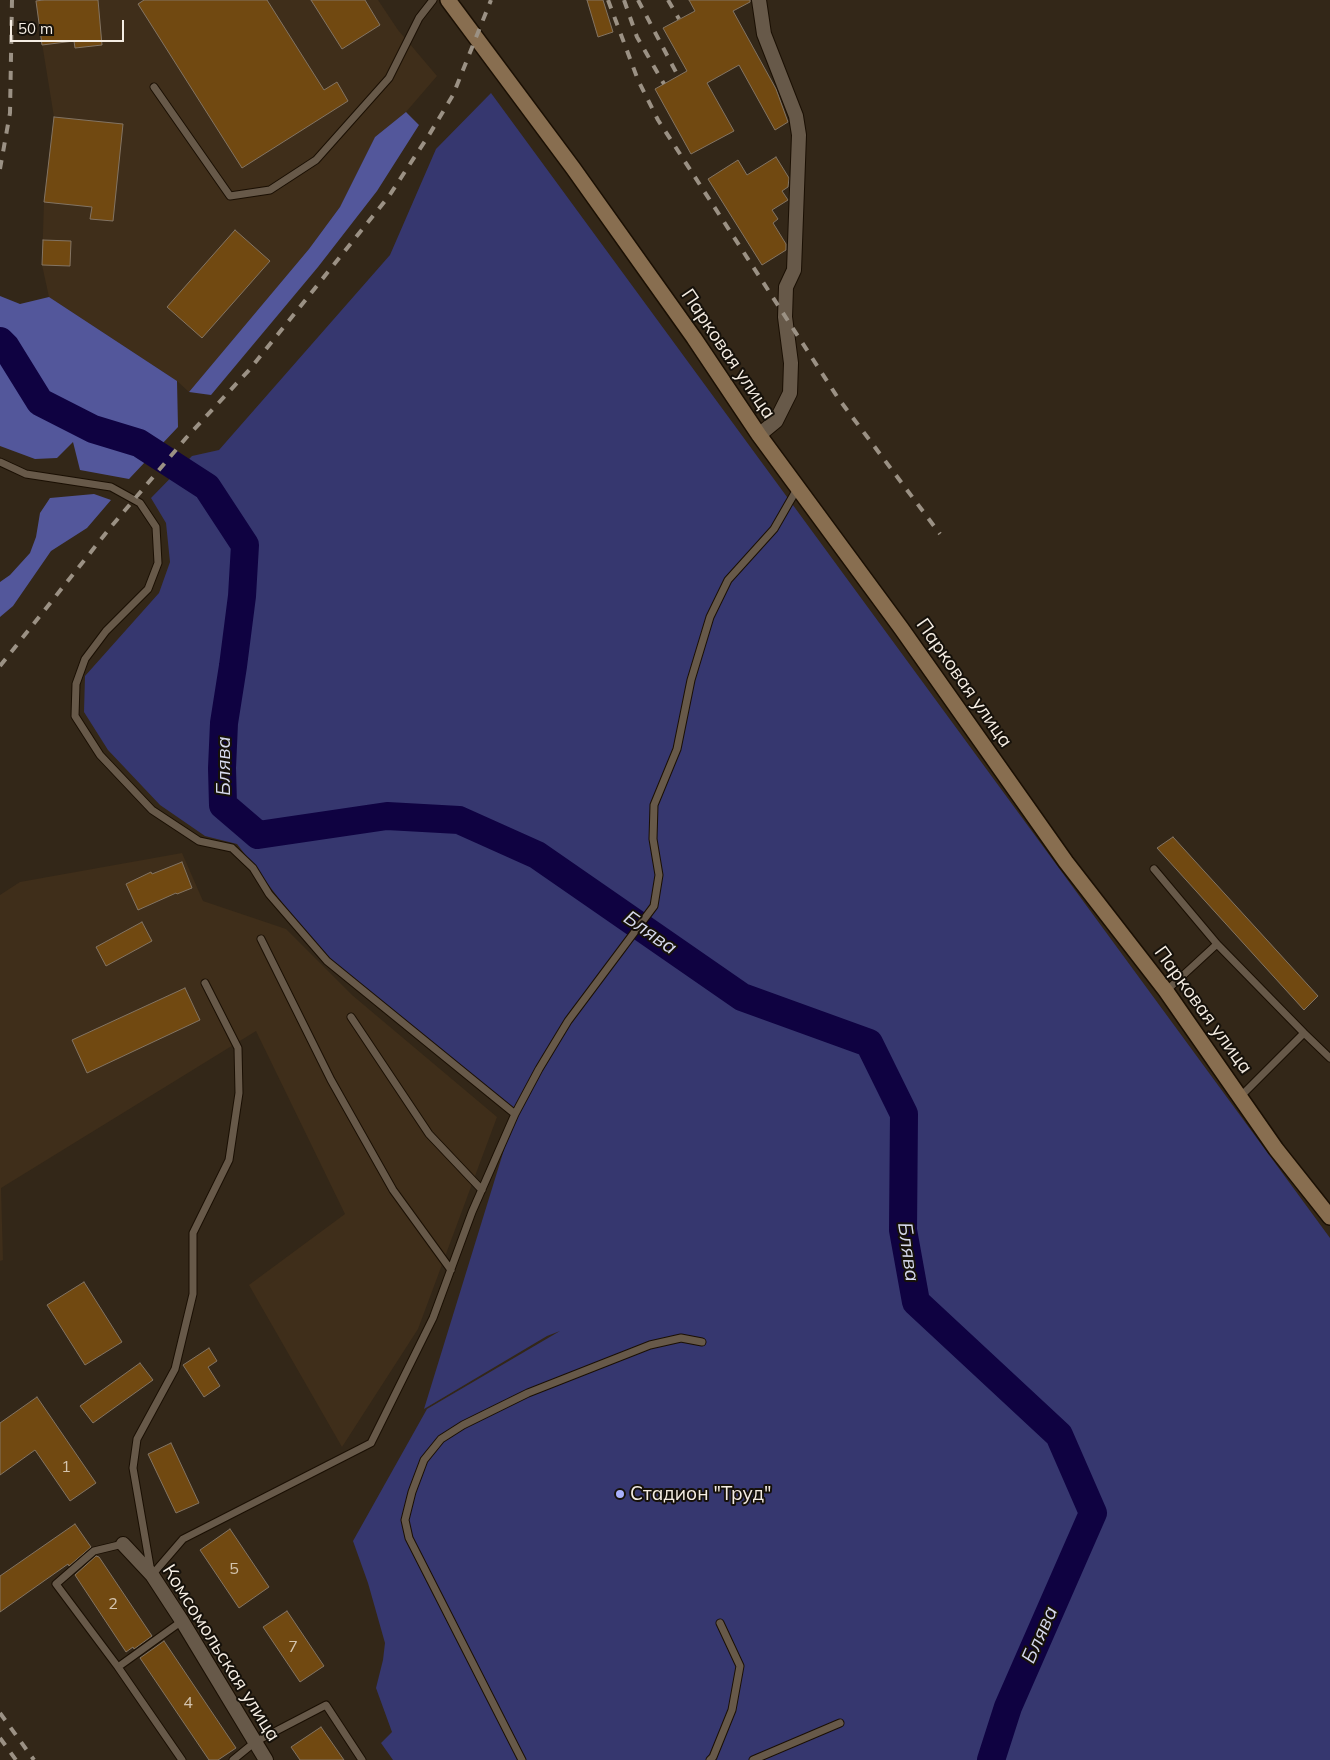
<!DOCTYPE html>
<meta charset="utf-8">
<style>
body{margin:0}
#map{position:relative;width:1330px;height:1760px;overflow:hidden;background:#332718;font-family:Mulish,sans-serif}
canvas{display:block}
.scale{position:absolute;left:10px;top:20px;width:114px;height:22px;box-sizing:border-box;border:2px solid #f5ede3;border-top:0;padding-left:6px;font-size:15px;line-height:18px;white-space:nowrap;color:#f5ede3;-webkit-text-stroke:4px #16110a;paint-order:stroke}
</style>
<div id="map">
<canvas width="1330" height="1760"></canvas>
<div class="scale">50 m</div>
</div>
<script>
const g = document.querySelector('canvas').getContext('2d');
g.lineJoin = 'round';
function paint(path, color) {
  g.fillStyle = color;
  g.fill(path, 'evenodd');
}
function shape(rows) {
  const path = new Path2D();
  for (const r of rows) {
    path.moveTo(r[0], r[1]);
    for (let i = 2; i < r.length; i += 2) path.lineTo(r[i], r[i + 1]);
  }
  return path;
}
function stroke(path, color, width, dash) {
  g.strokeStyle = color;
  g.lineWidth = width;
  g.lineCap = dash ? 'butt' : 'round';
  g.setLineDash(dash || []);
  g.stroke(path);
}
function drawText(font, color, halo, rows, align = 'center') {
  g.font = font + ' Mulish,sans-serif';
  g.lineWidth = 4;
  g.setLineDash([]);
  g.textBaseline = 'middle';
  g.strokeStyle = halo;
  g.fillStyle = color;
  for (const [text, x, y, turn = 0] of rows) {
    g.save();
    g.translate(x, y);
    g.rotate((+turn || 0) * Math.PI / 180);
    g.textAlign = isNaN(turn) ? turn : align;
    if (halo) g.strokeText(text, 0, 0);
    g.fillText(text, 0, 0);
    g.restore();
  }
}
paint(shape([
 [35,0,378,0,398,30,437,76,406,112,375,137,340,207,309,249,189,392,177,381,49,297,42,265,44,202,54,117],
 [182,853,203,901,286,929,352,995,497,1117,418,1329,342,1447,249,1285,345,1214,256,1031,1,1188,3,1260,0,1261,0,895,20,882]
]), '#3f2e1a');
paint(shape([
 [491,93,1330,1238,1330,1760,393,1760,381,1743,392,1732,376,1688,383,1660,385,1643,368,1583,353,1541,427,1409,560,1331,547,1336,424,1409,515,1114,327,961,237,844,205,836,160,805,108,750,84,712,85,676,159,593,170,562,166,523,151,498,192,456,219,450,390,255,436,149]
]), '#36376f');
paint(shape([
 [406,112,419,125,377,191,318,267,211,395,189,392,309,249,340,207,375,137],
 [0,296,20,304,49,297,177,381,178,427,129,479,80,470,73,442,57,458,35,459,0,446],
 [94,494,111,500,87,528,51,551,13,606,0,617,0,582,10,575,30,553,36,537,40,513,50,498]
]), '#53579b');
stroke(shape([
 [0,341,6,347,40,402,93,429,139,443,207,487,245,545,242,596,233,666,224,723,222,768,223,805,258,835,387,816,459,820,537,855,742,997,869,1043,904,1114,903,1230,916,1302,1059,1435,1093,1513,1008,1707,991,1760]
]), '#0f0241', 28);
const building = shape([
 [43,0,98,0,102,45,75,48,74,41,42,45,36,1,43,0],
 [144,0,267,0,324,90,337,82,348,101,242,168,138,4,144,0],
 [311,0,365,0,380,25,342,49,311,0],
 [587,0,603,0,613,32,598,37,587,0],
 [689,0,750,0,750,2,733,11,776,89,788,122,775,130,739,65,707,83,734,131,691,154,655,89,687,71,663,28,695,11,689,0],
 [54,117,123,124,113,221,90,219,92,207,44,202,54,117],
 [776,157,789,178,788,187,782,191,788,200,772,210,778,219,773,223,786,244,786,250,762,265,708,179,738,160,747,175,776,157],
 [235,230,270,261,202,338,167,307,235,230],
 [43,240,71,241,70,266,42,265,43,240],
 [1173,837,1318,996,1304,1010,1157,848,1173,837],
 [182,862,192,888,177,894,176,893,138,910,126,884,151,872,152,874,182,862],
 [142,922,152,941,106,966,96,947,142,922],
 [185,988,200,1020,87,1073,72,1040,185,988],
 [84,1282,122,1342,85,1365,47,1305,84,1282],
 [209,1348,217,1361,208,1367,220,1386,204,1397,183,1365,209,1348],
 [140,1363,153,1380,93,1423,80,1406,140,1363],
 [37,1397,96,1483,70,1501,35,1450,0,1475,0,1423,37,1397],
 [171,1443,199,1503,176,1513,148,1454,171,1443],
 [75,1524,91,1547,69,1566,68,1564,0,1612,0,1576,75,1524],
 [230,1529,269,1587,239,1608,200,1550,230,1529],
 [96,1556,99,1557,152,1636,134,1649,133,1647,126,1652,75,1575,96,1556],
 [287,1611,324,1666,300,1682,263,1627,287,1611],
 [164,1641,236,1748,218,1760,209,1760,140,1658,164,1641],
 [321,1727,344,1760,300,1760,291,1747,321,1727]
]);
paint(building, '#714911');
stroke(building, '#837463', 1);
const lane = shape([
 [154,87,230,196,270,190,316,160,389,78,419,18,433,0],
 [0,462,26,474,111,487,140,503,156,527,158,563,148,589,106,631,85,659,76,684,75,716,100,755,152,810,199,841,232,848,253,868,269,894,327,961,515,1114],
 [1154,869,1217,944,1304,1033,1330,1058],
 [261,939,331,1080,393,1190,451,1270],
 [1166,991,1217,944],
 [351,1017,429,1134,482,1190],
 [1240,1097,1304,1033],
 [123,1544,94,1551,56,1584,118,1667,182,1760],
 [151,1572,133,1468,137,1439,175,1369,193,1294,193,1233,229,1160,239,1093,238,1048,205,983],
 [152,1575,183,1539,371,1443,433,1318,472,1212,515,1114,539,1069,568,1021,654,906,659,875,653,839,654,805,677,749,691,680,710,617,728,580,774,529,797,489],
 [118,1667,182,1621],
 [233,1760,255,1742,326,1705,362,1760],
 [522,1760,409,1538,405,1520,412,1492,424,1460,441,1439,463,1425,528,1393,650,1345,681,1338,702,1342],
 [710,1760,713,1757,732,1710,740,1666,720,1623],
 [753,1760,840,1723]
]);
const street = shape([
 [759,435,776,421,790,393,791,363,785,317,786,287,794,270,799,135,796,116,764,34,759,0],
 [123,1544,152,1575,182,1621,266,1760]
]);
const secondary = shape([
 [448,0,573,168,694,338,759,435,901,628,1066,862,1166,991,1276,1149,1330,1217]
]);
stroke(lane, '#1a0f03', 9);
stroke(street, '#1a0f03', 16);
stroke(secondary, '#1a0f03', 18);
stroke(lane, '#675949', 7);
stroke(street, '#675949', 14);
stroke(secondary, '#886e50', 15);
stroke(shape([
 [608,0,638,80,658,120,838,398,940,534],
 [624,0,637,37,664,84],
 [638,0,678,76],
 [668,0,679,19],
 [0,169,10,113,12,0],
 [0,666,110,528,186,438,250,369,389,196,429,135,453,95,491,0],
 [0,1713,34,1760],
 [0,1738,16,1760]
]), '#9b9184', 4, [9, 9]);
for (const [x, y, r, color] of [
 [620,1494,5,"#a9b0fc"]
]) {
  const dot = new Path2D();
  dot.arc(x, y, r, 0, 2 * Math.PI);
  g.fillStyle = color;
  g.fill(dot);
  stroke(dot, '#16110a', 2);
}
drawText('16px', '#d4c4ae', null, [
 ["1",66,1467],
 ["5",234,1569],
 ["2",113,1604],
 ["7",293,1647],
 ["4",188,1703]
]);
drawText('19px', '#f5ede3', '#16110a', [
 ["Парковая улица",728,354,56],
 ["Парковая улица",964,683,55],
 ["Парковая улица",1203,1010,54],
 ["Комсомольская улица",221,1653,58]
]);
drawText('19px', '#f5ede3', '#16110a', [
 ["Стадион \"Труд\"",630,1494]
], 'left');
drawText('italic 20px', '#d6d9ed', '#16110a', [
 ["Блява",224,766,-90],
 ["Блява",650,933,35],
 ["Блява",908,1252,82],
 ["Блява",1040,1635,-66]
]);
</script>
